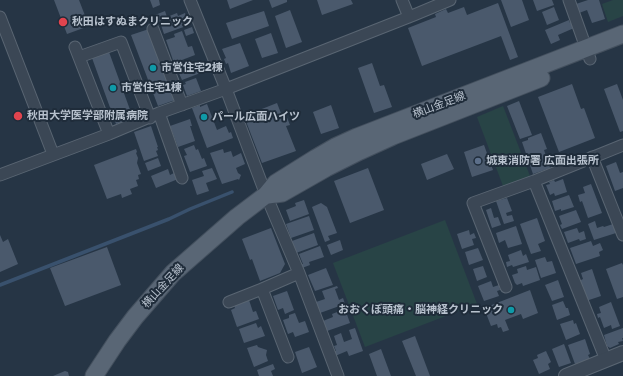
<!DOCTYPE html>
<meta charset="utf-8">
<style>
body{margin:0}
canvas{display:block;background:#263545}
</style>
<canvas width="623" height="376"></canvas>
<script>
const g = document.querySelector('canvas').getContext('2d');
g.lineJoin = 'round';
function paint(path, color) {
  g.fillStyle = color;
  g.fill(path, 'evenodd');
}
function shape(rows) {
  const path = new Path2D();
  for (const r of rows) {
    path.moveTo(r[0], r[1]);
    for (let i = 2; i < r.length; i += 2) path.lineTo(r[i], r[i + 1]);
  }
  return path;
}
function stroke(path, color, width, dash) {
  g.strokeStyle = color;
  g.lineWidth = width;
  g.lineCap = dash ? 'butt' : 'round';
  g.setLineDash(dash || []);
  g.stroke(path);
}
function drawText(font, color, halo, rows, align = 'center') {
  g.font = font + ' "Golos Text","Noto Sans JP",sans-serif';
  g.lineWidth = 4;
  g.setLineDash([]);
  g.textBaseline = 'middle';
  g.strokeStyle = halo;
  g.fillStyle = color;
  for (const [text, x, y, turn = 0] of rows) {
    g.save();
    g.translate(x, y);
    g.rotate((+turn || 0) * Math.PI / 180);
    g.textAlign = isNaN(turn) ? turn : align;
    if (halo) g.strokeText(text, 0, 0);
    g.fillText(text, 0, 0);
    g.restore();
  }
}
paint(shape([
 [613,0,623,0,623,16,608,22,602,4],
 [503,106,530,176,503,186,477,117],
 [445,220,477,304,365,347,333,263]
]), '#284446');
stroke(shape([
 [0,285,169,219,190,209,232,192]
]), '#39516d', 3.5);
paint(shape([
 [54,0,79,0,89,26,67,34],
 [150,0,159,0,160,5,153,8],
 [227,0,253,0,230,9],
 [269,0,287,0,287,2,272,8],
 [317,0,351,0,353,4,322,15],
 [501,0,522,0,529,20,511,27],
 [533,0,552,0,554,5,537,11],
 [588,0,599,0,605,19,592,23,587,10,579,13,576,4],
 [498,3,518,57,510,60,501,36,422,66,408,28,436,17,435,14,446,9,448,13,464,7,467,15],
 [554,7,559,20,547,25,542,12],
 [290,10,302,42,286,48,275,16],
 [165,11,167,17,177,13,178,16,185,13,189,25,164,34,161,25,159,26,155,15],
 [264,11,269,26,232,39,226,23],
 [569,20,570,23,572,22,574,28,558,35,560,40,551,44,545,30],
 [192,27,194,33,186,36,184,30],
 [149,29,175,100,158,106,131,35],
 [182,31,188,47,192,46,195,55,174,63,166,40,175,37,174,34],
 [271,33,278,53,262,58,255,39],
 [240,43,249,66,231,73,228,63,226,64,224,59,226,58,222,49],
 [109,52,133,118,116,124,92,58],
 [198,61,203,72,182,80,177,69],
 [372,63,380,86,384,85,392,107,374,113,358,68],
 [196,78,201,91,187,96,183,85,186,84,185,82],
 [572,84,581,109,584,108,595,138,559,152,538,97],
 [617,84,623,100,623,131,620,132,604,89],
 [519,101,532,135,520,139,507,106],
 [277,103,282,116,286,115,290,125,286,126,296,151,262,163,244,116],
 [207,104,217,130,226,126,229,133,231,132,233,138,207,148,192,108,200,105,200,107],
 [331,105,339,128,321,134,313,112],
 [190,119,192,126,190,126,195,141,178,147,170,126],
 [151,126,158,147,157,147,158,150,156,151,158,156,144,161,134,132],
 [541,133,547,149,544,150,550,168,533,174,522,142,528,140,528,138],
 [194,145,196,150,198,149,202,159,204,158,207,166,190,172,184,156,187,155,184,149],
 [484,145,493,170,472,177,464,152],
 [136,149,137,152,136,153,138,158,137,163,141,174,138,175,139,179,136,180,138,186,130,189,132,194,122,198,121,194,107,199,94,165],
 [223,149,224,153,231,151,233,157,241,153,245,164,236,168,238,173,241,175,239,180,238,179,222,184,210,153],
 [447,154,454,169,427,180,421,164],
 [158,158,161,166,148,171,145,163],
 [616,162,620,173,623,172,623,188,615,191,606,166],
 [212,168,217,179,206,183,209,191,197,195,192,180,204,176,202,171],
 [368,168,384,210,350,223,334,181],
 [168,169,170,175,176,172,178,179,156,188,151,176],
 [563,179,567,192,555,196,554,193,550,195,546,185,550,184,549,182,554,180,555,182],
 [591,184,602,213,588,218,582,201,580,202,578,195,585,193,583,187],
 [569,195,574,207,561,211,561,209,555,211,552,201],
 [507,198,512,211,506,213,507,216,512,215,514,221,504,224,496,201],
 [304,200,309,214,290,221,286,210,296,206,295,203],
 [321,203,327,207,337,233,328,236,330,240,325,242,312,207],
 [491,208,494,218,498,217,501,225,492,228,486,210],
 [576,210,581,222,562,229,560,225,562,224,559,216],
 [309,216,314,230,291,238,286,224],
 [537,218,545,241,538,244,541,251,531,254,520,224],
 [595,221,597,228,603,226,604,227,613,224,616,233,594,240,588,224],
 [516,226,522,244,508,248,505,240,499,243,496,233],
 [271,228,285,264,280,273,260,281,252,259,250,260,242,239],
 [577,228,579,233,584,231,586,239,580,241,579,239,568,243,564,232],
 [469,230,470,235,474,233,476,238,472,239,474,245,462,249,457,234],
 [314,233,318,245,296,253,292,241],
 [0,235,3,242,8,239,18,264,0,272],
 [340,240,343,250,331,255,327,245],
 [591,241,593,246,600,243,603,250,599,252,600,256,576,264,570,248],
 [320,246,324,257,309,262,310,265,302,268,301,264,303,264,299,254],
 [107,247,121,285,65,306,50,268],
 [478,248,483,260,469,265,465,252],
 [521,250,523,256,526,254,529,262,513,267,512,265,507,267,506,262,510,261,508,255],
 [545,257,547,262,552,261,556,273,541,278,535,260],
 [622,263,623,265,623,297,617,299,606,269],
 [483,266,487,277,477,281,473,269],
 [526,266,527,270,536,267,540,280,523,286,522,283,517,285,515,283,512,275,518,273,517,269],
 [326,268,333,285,315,291,308,275],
 [592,269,601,296,586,301,579,281,583,279,581,273],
 [558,280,564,297,552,301,545,285],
 [491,281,493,287,499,285,500,290,497,291,499,296,484,301,478,286],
 [337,286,338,288,335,289,339,300,343,298,345,304,320,313,316,302,325,299,322,291],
 [530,290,538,313,523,319,521,314,505,320,509,330,503,332,501,327,498,328,497,324,491,326,484,308],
 [287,291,294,310,285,314,283,308,278,310,273,296],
 [249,300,253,312,256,311,259,319,237,327,231,310,235,308,234,305],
 [563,301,566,308,568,308,570,315,557,320,552,305],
 [611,302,620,326,612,329,611,325,604,328,600,317,598,318,597,314,601,313,599,307],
 [345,309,350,323,327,331,323,321,333,317,332,314],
 [295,313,299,323,305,321,309,332,295,337,293,332,288,334,283,320,289,318,289,315],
 [573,320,574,324,576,323,580,334,566,340,560,324],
 [256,323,258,328,261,326,265,336,244,343,239,329],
 [355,328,363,351,349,356,347,351,335,356,334,351,336,351,334,346,337,345,334,336,341,333,344,342,352,339,349,330],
 [623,328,623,338,622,338,623,341,618,342,619,344,610,348,607,346,604,335],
 [415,336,430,376,416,376,402,341],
 [585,339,590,354,588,355,590,359,575,364,568,345],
 [564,344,571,363,559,367,552,349],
 [257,345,258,347,267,350,266,355,268,361,254,367,247,348],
 [309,347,317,367,302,373,295,352],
 [381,349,391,376,377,376,369,354],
 [546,351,551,362,548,364,550,369,539,374,533,360,538,358,537,355],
 [273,364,275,369,271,371,273,376,259,376,257,370],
 [65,371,68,372,69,376,53,376]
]), '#4a596c');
const minor = shape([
 [190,0,226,89,266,195,299,273,338,376],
 [402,0,409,17],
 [569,0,590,59],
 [0,17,53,154],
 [153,29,182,105],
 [75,47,109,134],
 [79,57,121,42,150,118],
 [159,113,182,178],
 [592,157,623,235],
 [0,175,109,134,159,113,226,89,414,15,450,0],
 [534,181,606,360],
 [506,287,473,203,534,181,623,145],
 [229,302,262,289],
 [288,357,262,289,299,273]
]);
const tertiary = shape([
 [566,376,623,353]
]);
const primary = shape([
 [268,195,282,193,326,168,360,151,393,136,541,78],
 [94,376,117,341,135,317,173,273,237,217,266,195,276,183,316,158,335,147,357,137,623,34]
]);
stroke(minor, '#596572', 13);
stroke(tertiary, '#596572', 16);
stroke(primary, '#44505e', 19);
stroke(minor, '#3b4755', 11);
stroke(tertiary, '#3b4755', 14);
stroke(primary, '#596675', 17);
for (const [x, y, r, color] of [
 [63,22,5,"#e0444e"],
 [153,68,4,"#0f9aa8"],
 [113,88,4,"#0f9aa8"],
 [18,116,5,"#e0444e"],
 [204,117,4,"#0f9aa8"],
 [478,161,4,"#5c6f8a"],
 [511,310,4,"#0f9aa8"]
]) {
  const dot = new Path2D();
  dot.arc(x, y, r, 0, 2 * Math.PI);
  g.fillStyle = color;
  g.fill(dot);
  stroke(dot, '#1f2c3a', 1.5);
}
drawText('bold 11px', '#b8c2ce', '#1f2c3a', [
 ["秋田はすぬまクリニック",72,22],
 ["市営住宅2棟",161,68],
 ["市営住宅1棟",121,88],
 ["秋田大学医学部附属病院",27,116],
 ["パール広面ハイツ",212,117],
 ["城東消防署 広面出張所",486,161],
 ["おおくぼ頭痛・脳神経クリニック",503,310,"right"]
], 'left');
drawText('11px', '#b8c2ce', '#1f2c3a', [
 ["横山金足線",439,105,-21],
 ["横山金足線",163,286,-47]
]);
</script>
